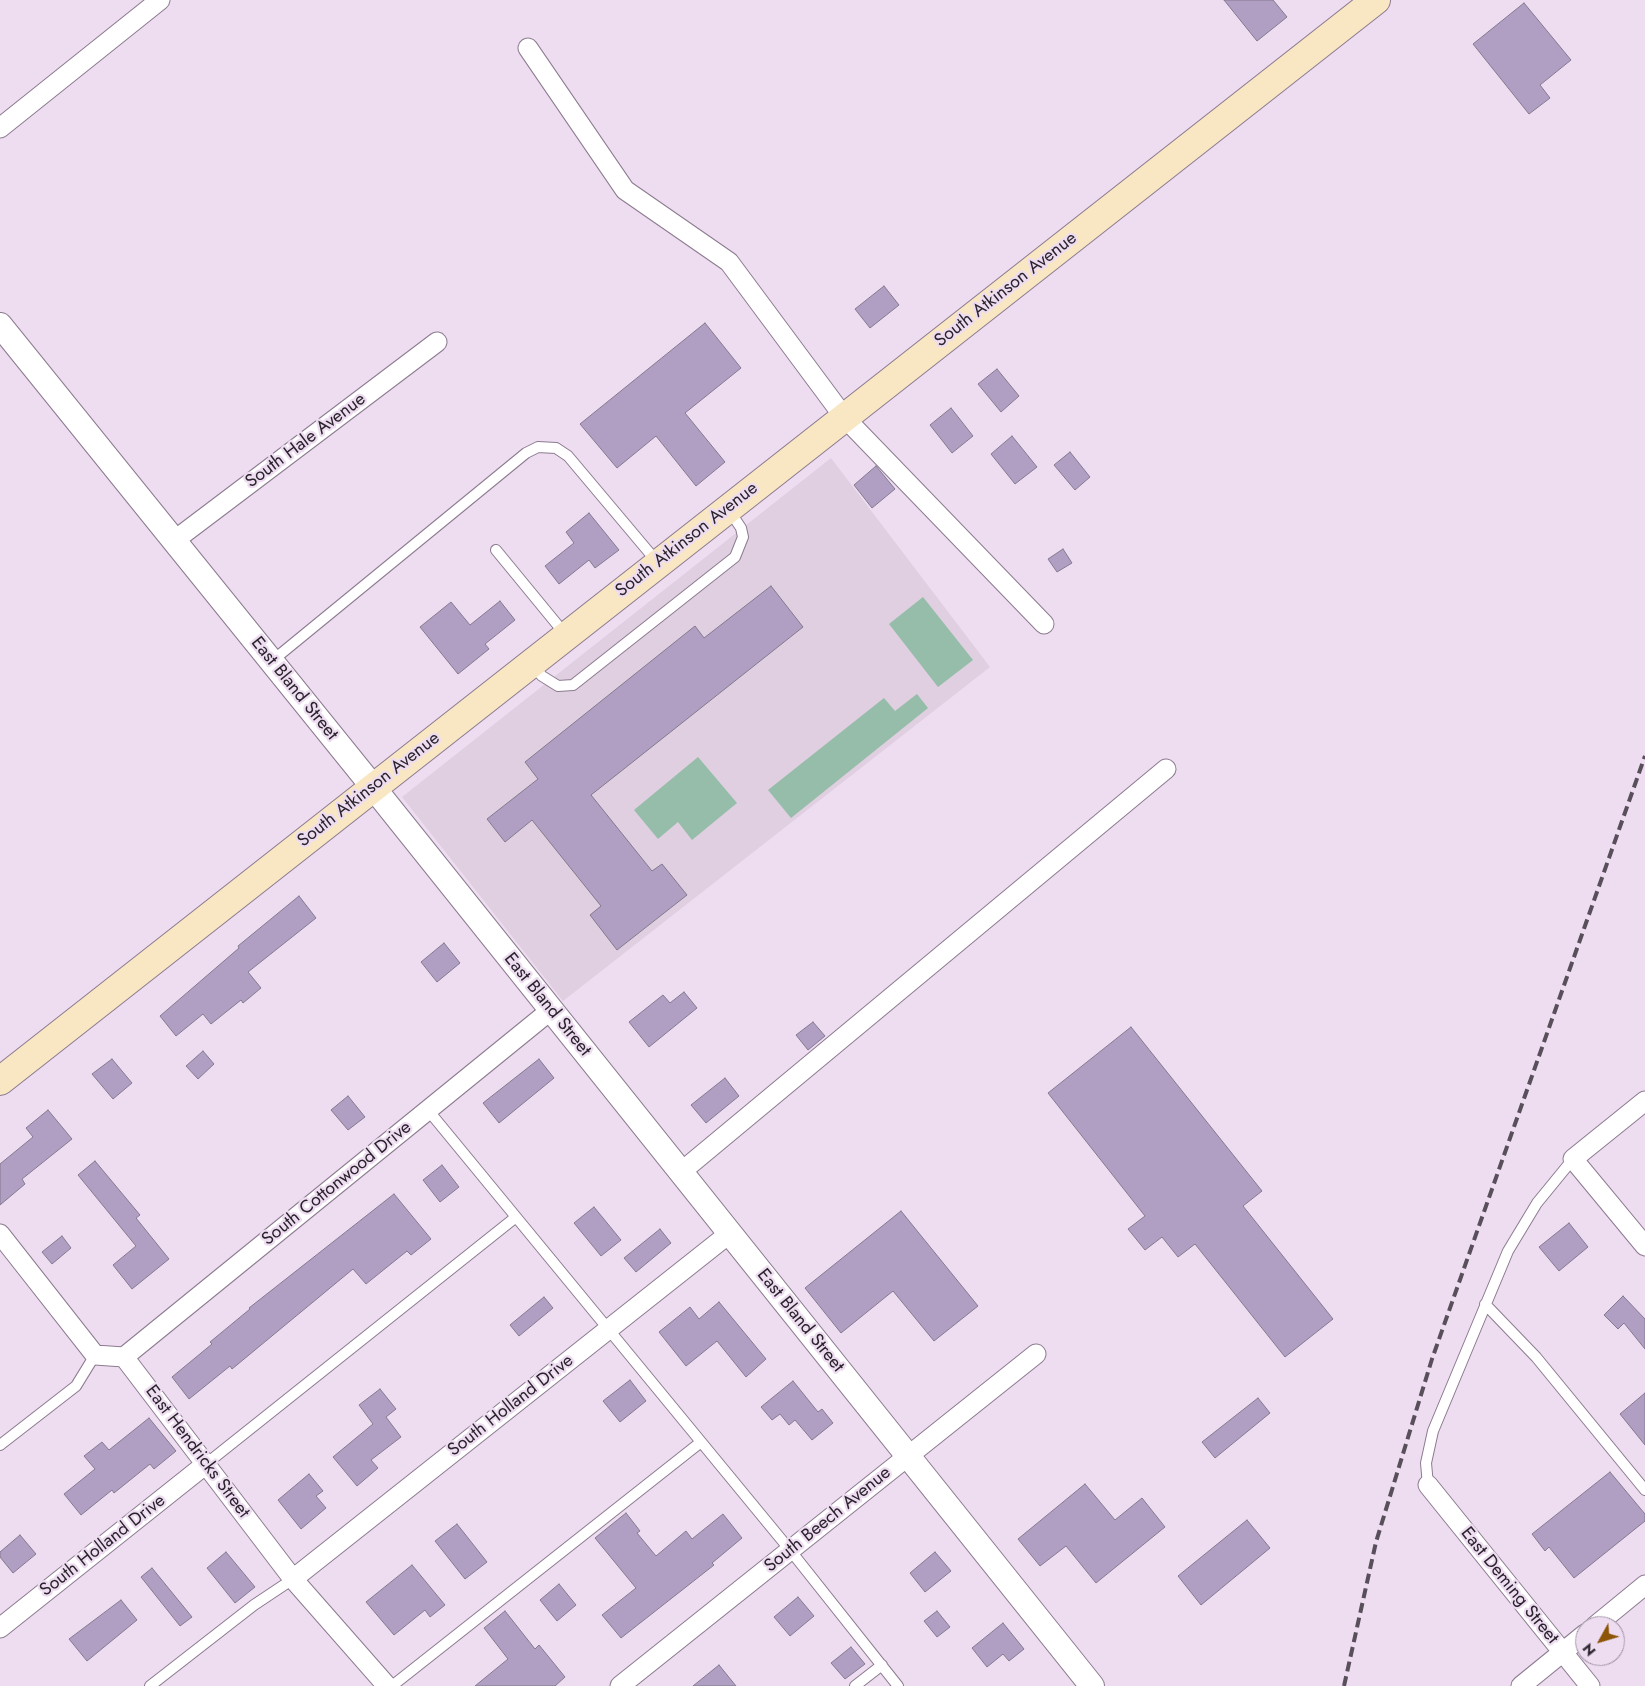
<!DOCTYPE html>
<style>
body{margin:0}
#map{position:relative;width:1645px;height:1686px;overflow:hidden;background:#eedcf1;font-family:Jost,sans-serif}
canvas{display:block}
.north{position:absolute;left:1575px;top:1616px;width:50px;height:50px;box-sizing:border-box;background:#eedcf1;border:1px solid #9f92a2;border-radius:50%;rotate:231deg;font-size:14px;font-weight:700;line-height:20px;text-align:center;color:#29232b}
.north::after{content:'';display:block;margin:auto;width:18px;height:22px;background:#8c5508;clip-path:polygon(50% 0,100% 100%,50% 72%,0 100%)}
</style>
<div id="map">
<canvas width="1645" height="1686"></canvas>
<div class="north">N</div>
</div>
<script>
const g = document.querySelector('canvas').getContext('2d');
g.lineJoin = 'round';
function paint(path, color) {
  g.fillStyle = color;
  g.fill(path, 'evenodd');
}
function shape(rows) {
  const path = new Path2D();
  for (const r of rows) {
    path.moveTo(r[0], r[1]);
    for (let i = 2; i < r.length; i += 2) path.lineTo(r[i], r[i + 1]);
  }
  return path;
}
function stroke(path, color, width, dash) {
  g.strokeStyle = color;
  g.lineWidth = width;
  g.lineCap = dash ? 'butt' : 'round';
  g.setLineDash(dash || []);
  g.stroke(path);
}
function drawText(font, color, halo, rows, align = 'center') {
  g.font = font + ' Jost,sans-serif';
  g.lineWidth = 4.5;
  g.setLineDash([]);
  g.textBaseline = 'middle';
  g.strokeStyle = halo;
  g.fillStyle = color;
  for (const [text, x, y, turn = 0] of rows) {
    g.save();
    g.translate(x, y);
    g.rotate((+turn || 0) * Math.PI / 180);
    g.textAlign = isNaN(turn) ? turn : align;
    if (halo) g.strokeText(text, 0, 0);
    g.fillText(text, 0, 0);
    g.restore();
  }
}
paint(shape([
 [831,458,990,667,563,1001,402,797]
]), '#dfcfe0');
paint(shape([
 [923,597,973,660,938,687,889,624],
 [917,694,928,708,791,818,768,790,884,698,895,711],
 [698,757,737,803,692,840,678,822,658,839,634,810]
]), '#96bda9');
const building = shape([
 [1224,0,1273,0,1287,17,1257,41,1224,0],
 [1524,3,1571,60,1540,85,1550,98,1529,114,1473,44,1524,3],
 [884,286,899,305,870,328,855,309,884,286],
 [705,323,741,368,685,413,725,462,696,486,656,436,617,468,580,424,705,323],
 [997,369,1019,396,1001,412,978,384,997,369],
 [951,408,973,436,952,453,930,425,951,408],
 [1012,436,1037,467,1015,484,991,454,1012,436],
 [1070,452,1090,477,1075,490,1054,465,1070,452],
 [876,466,895,489,872,508,854,485,876,466],
 [589,513,619,550,595,568,589,560,559,584,545,566,574,543,566,532,589,513],
 [1063,549,1072,563,1057,572,1048,559,1063,549],
 [771,586,803,627,591,795,652,871,662,864,687,895,617,950,590,915,601,906,532,820,505,842,487,819,538,779,525,762,695,626,704,638,771,586],
 [500,601,515,620,485,644,489,649,458,674,420,627,451,602,470,625,500,601],
 [299,896,316,918,248,972,261,988,243,1003,241,1000,211,1024,203,1014,176,1036,160,1016,239,948,238,946,299,896],
 [444,943,460,963,437,982,421,962,444,943],
 [684,992,697,1008,649,1047,629,1022,663,995,670,1003,684,992],
 [813,1022,825,1036,808,1050,796,1035,813,1022],
 [1131,1027,1262,1191,1243,1206,1333,1319,1285,1357,1195,1244,1178,1257,1162,1237,1145,1250,1128,1229,1145,1216,1048,1093,1131,1027],
 [203,1051,214,1064,198,1079,186,1066,203,1051],
 [112,1059,132,1083,113,1099,92,1074,112,1059],
 [539,1059,554,1078,499,1123,483,1103,539,1059],
 [725,1078,739,1096,706,1123,691,1105,725,1078],
 [348,1096,365,1117,348,1130,331,1110,348,1096],
 [48,1110,72,1139,22,1179,25,1184,0,1205,0,1164,33,1137,26,1128,48,1110],
 [95,1161,140,1215,136,1218,169,1259,132,1289,113,1265,136,1246,78,1175,95,1161],
 [442,1165,459,1187,440,1202,423,1180,442,1165],
 [394,1194,431,1239,411,1255,407,1251,366,1284,353,1269,232,1369,230,1366,189,1399,172,1377,212,1344,210,1342,250,1309,249,1308,394,1194],
 [594,1207,621,1240,601,1256,574,1223,594,1207],
 [901,1211,978,1306,934,1341,893,1291,841,1333,805,1288,901,1211],
 [1569,1223,1588,1247,1559,1271,1539,1247,1569,1223],
 [660,1229,671,1243,636,1272,624,1258,660,1229],
 [62,1236,71,1248,52,1264,42,1252,62,1236],
 [1623,1296,1645,1319,1645,1349,1624,1323,1618,1329,1604,1315,1623,1296],
 [544,1297,553,1308,519,1336,510,1325,544,1297],
 [719,1302,766,1359,746,1377,717,1341,686,1366,659,1332,690,1307,699,1319,719,1302],
 [630,1380,646,1401,620,1422,603,1401,630,1380],
 [793,1381,818,1412,822,1409,833,1423,812,1440,795,1420,789,1425,780,1414,772,1420,761,1407,793,1381],
 [380,1389,396,1409,386,1417,401,1437,371,1460,378,1468,357,1486,333,1457,373,1424,359,1405,380,1389],
 [1645,1393,1645,1445,1620,1414,1645,1393],
 [1258,1398,1270,1413,1215,1458,1202,1442,1258,1398],
 [149,1418,176,1451,154,1469,150,1464,114,1493,112,1490,81,1515,64,1494,95,1469,84,1456,102,1442,109,1450,149,1418],
 [1610,1472,1645,1514,1645,1521,1574,1578,1549,1547,1545,1551,1532,1534,1610,1472],
 [309,1474,323,1491,316,1496,326,1508,301,1529,278,1500,309,1474],
 [1085,1484,1115,1520,1142,1498,1165,1527,1096,1583,1066,1546,1040,1566,1018,1539,1085,1484],
 [626,1513,640,1531,637,1533,656,1556,686,1531,692,1539,723,1514,742,1538,712,1563,714,1565,621,1638,602,1615,636,1588,595,1538,626,1513],
 [1247,1520,1270,1548,1201,1605,1178,1576,1247,1520],
 [457,1524,487,1562,465,1579,435,1541,457,1524],
 [20,1535,36,1554,13,1573,0,1557,0,1552,20,1535],
 [226,1552,255,1587,235,1603,207,1568,226,1552],
 [935,1552,951,1571,925,1592,910,1573,935,1552],
 [412,1565,445,1605,430,1617,425,1610,394,1635,366,1602,412,1565],
 [152,1568,192,1617,180,1626,141,1577,152,1568],
 [559,1584,576,1605,557,1621,540,1600,559,1584],
 [798,1597,814,1616,790,1636,774,1617,798,1597],
 [121,1600,137,1620,87,1661,69,1639,121,1600],
 [505,1611,535,1649,539,1645,565,1677,555,1686,475,1686,508,1659,484,1628,505,1611],
 [937,1611,950,1627,937,1637,924,1621,937,1611],
 [1003,1623,1024,1649,1009,1661,1003,1654,987,1667,972,1648,1003,1623],
 [851,1647,865,1664,845,1679,831,1663,851,1647],
 [719,1665,736,1686,693,1686,719,1665]
]);
paint(building, '#b09fc3');
stroke(building, '#847a8f', 1);
const service = shape([
 [496,550,565,634],
 [272,661,526,453,538,447,556,448,568,456,658,563],
 [531,664,542,676,558,686,573,685,735,557,743,537,741,528,729,510],
 [428,1110,790,1550,898,1686],
 [1485,1304,1536,1357,1645,1490],
 [0,1445,76,1386,95,1355],
 [206,1464,516,1217],
 [1428,1485,1426,1463,1433,1431,1508,1251,1537,1203,1573,1159],
 [150,1686,254,1605,293,1579],
 [392,1686,701,1442],
 [855,1686,882,1665]
]);
const minor = shape([
 [528,48,625,190,729,262,844,417,1044,624],
 [0,128,160,0],
 [175,540,437,342],
 [1645,1101,1573,1159,1645,1246],
 [681,1172,1166,769],
 [0,1234,95,1355,124,1357,293,1579,387,1686],
 [124,1357,551,1010],
 [1428,1485,1590,1686],
 [293,1579,730,1233],
 [1595,1626,1645,1585],
 [0,1628,206,1464],
 [620,1686,1036,1354],
 [1521,1686,1585,1634]
]);
const tertiary = shape([
 [0,325,373,787,1092,1686]
]);
const secondary = shape([
 [0,1081,1376,0]
]);
stroke(service, '#8c7b8f', 12);
stroke(minor, '#8c7b8f', 21);
stroke(tertiary, '#8c7b8f', 26);
stroke(secondary, '#8c7b8f', 30);
stroke(service, '#fff', 10);
stroke(minor, '#fff', 19);
stroke(tertiary, '#fff', 24);
stroke(secondary, '#f9e7c4', 28);
stroke(shape([
 [1344,1686,1376,1542,1432,1359,1645,756]
]), '#584f5a', 4, [10, 5]);
drawText('18px', '#29232b', '#eedcf1', [
 ["South Atkinson Avenue",1006,290,-38],
 ["South Hale Avenue",306,441,-37],
 ["South Atkinson Avenue",687,540,-38],
 ["East Bland Street",294,689,51],
 ["South Atkinson Avenue",369,790,-38],
 ["East Bland Street",547,1005,51],
 ["South Cottonwood Drive",337,1184,-39],
 ["East Bland Street",800,1321,51],
 ["South Holland Drive",511,1406,-38],
 ["East Hendricks Street",197,1452,53],
 ["South Beech Avenue",828,1520,-39],
 ["South Holland Drive",103,1546,-38],
 ["East Deming Street",1509,1586,51]
]);
</script>
